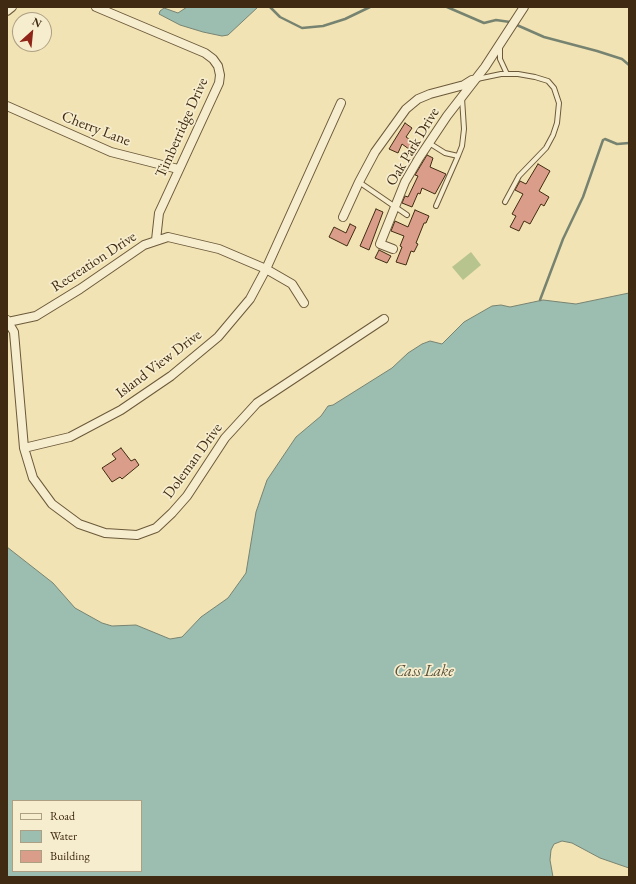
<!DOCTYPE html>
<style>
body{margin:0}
#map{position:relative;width:636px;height:884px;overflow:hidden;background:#f1e3b4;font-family:"EB Garamond",serif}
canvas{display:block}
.frame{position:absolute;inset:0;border:8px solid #402b12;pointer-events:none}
.legend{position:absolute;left:12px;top:800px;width:130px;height:72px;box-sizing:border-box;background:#f6edce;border:1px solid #ad9f83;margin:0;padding:5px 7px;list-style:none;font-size:12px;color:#402b12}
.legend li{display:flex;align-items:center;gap:8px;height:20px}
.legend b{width:20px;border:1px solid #ad9f83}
.north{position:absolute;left:12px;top:12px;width:40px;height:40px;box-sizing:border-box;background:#f6edce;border:1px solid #ad9f83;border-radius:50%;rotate:27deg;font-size:11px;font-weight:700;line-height:16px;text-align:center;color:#402b12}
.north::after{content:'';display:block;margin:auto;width:14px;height:18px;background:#8f2418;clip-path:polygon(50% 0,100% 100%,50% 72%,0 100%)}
</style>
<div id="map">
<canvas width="636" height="884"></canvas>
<div class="frame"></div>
<ul class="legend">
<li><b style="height:5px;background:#f6edce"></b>Road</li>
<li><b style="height:11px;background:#9bbeb1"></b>Water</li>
<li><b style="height:11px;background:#d99d89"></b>Building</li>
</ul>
<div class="north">N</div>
</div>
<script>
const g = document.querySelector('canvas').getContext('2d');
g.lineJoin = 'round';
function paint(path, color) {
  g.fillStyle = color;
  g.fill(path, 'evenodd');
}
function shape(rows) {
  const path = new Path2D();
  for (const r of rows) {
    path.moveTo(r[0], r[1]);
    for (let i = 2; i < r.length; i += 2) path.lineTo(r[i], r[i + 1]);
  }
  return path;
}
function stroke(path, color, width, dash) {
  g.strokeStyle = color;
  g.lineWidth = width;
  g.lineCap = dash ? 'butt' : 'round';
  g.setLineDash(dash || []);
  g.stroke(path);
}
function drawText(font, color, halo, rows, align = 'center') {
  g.font = font + ' "EB Garamond",serif';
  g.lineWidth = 3.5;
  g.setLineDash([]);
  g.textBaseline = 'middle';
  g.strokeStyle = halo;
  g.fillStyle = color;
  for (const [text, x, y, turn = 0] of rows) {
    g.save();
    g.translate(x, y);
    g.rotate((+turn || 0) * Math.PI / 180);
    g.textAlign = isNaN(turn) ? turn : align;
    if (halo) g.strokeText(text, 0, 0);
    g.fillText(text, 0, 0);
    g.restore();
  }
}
paint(shape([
 [471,252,481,265,463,280,452,267]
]), '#b8c48e');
const water = shape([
 [187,7,258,7,228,35,222,36,203,32,180,25,159,14,160,11,164,8,178,13,187,7],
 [629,293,629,868,600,858,572,843,562,841,554,844,551,850,550,860,553,877,7,877,7,547,53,583,75,608,102,623,112,626,136,625,170,639,182,637,201,617,228,598,246,573,256,512,267,480,296,437,321,416,328,406,333,405,392,368,408,353,422,344,430,341,442,344,464,322,492,306,501,305,510,307,543,300,576,304,629,293],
 [13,801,141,801,141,871,13,871,13,801]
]);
paint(water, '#9bbeb1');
stroke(water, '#778371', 1);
stroke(shape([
 [270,7,280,17,302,28,323,26,345,19,370,7],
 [447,7,484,23,496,20,510,22,544,37,597,51,622,59,629,65],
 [540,300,563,239,583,197,603,140,605,139,617,144,629,143]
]), '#778371', 2.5);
const building = shape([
 [405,123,412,128,406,137,418,145,413,152,402,144,398,153,389,149,405,123],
 [427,155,433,158,430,167,446,174,435,194,422,188,420,194,418,193,412,207,402,203,405,196,408,197,418,176,415,175,427,155],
 [538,164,550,171,539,191,549,197,544,206,541,204,530,224,524,221,519,231,510,227,516,216,512,214,523,194,515,190,520,181,526,184,538,164],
 [376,209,383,212,369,250,360,246,376,209],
 [415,210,429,216,426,223,424,223,416,243,418,244,414,252,411,251,406,265,396,262,402,247,400,246,404,236,391,231,395,221,408,227,415,210],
 [350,224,356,227,347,246,329,237,334,227,346,233,350,224],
 [379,250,391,256,387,263,375,258,379,250],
 [121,448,131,461,135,459,139,465,122,479,120,477,112,482,102,468,116,459,112,454,121,448]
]);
paint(building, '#d99d89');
stroke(building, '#402b12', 1);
const service = shape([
 [500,47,500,59,507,74],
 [477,79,501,74,518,74,535,77,548,81,554,88,559,103,557,123,553,135,546,148,519,176,505,202],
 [429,143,445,153,458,156,462,146,464,129,462,98],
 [359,182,407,215],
 [436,206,458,156]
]);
const minor = shape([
 [96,7,205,53,213,59,218,66,220,75,219,83,159,213,156,240],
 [7,11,12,7],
 [7,106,111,152,178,169],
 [343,217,359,182,375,152,406,109,418,99,430,94,464,85,472,80],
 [393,249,380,244,405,182,419,158,447,116,485,67,524,7],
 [7,320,8,322,36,316,80,289,144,245,168,237,219,249,266,269,292,284,304,303],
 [8,322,14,332,24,448,33,478,52,504,79,524,105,533,137,535,156,528,172,513,187,496,225,438,257,403,384,319],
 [24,448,70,437,121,410,171,376,218,337,250,299,266,269,341,103]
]);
stroke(service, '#6c593a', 6);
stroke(minor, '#6c593a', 10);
stroke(service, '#f6edce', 4);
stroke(minor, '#f6edce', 8);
drawText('15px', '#402b12', '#f6edce', [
 ["Timberridge Drive",182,128,-66],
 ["Cherry Lane",96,129,21],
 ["Oak Park Drive",413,147,-59],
 ["Recreation Drive",94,262,-33],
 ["Island View Drive",159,364,-37],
 ["Doleman Drive",193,461,-54]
]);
drawText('italic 16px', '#57503a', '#f6edce', [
 ["Cass Lake",424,672]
]);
</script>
